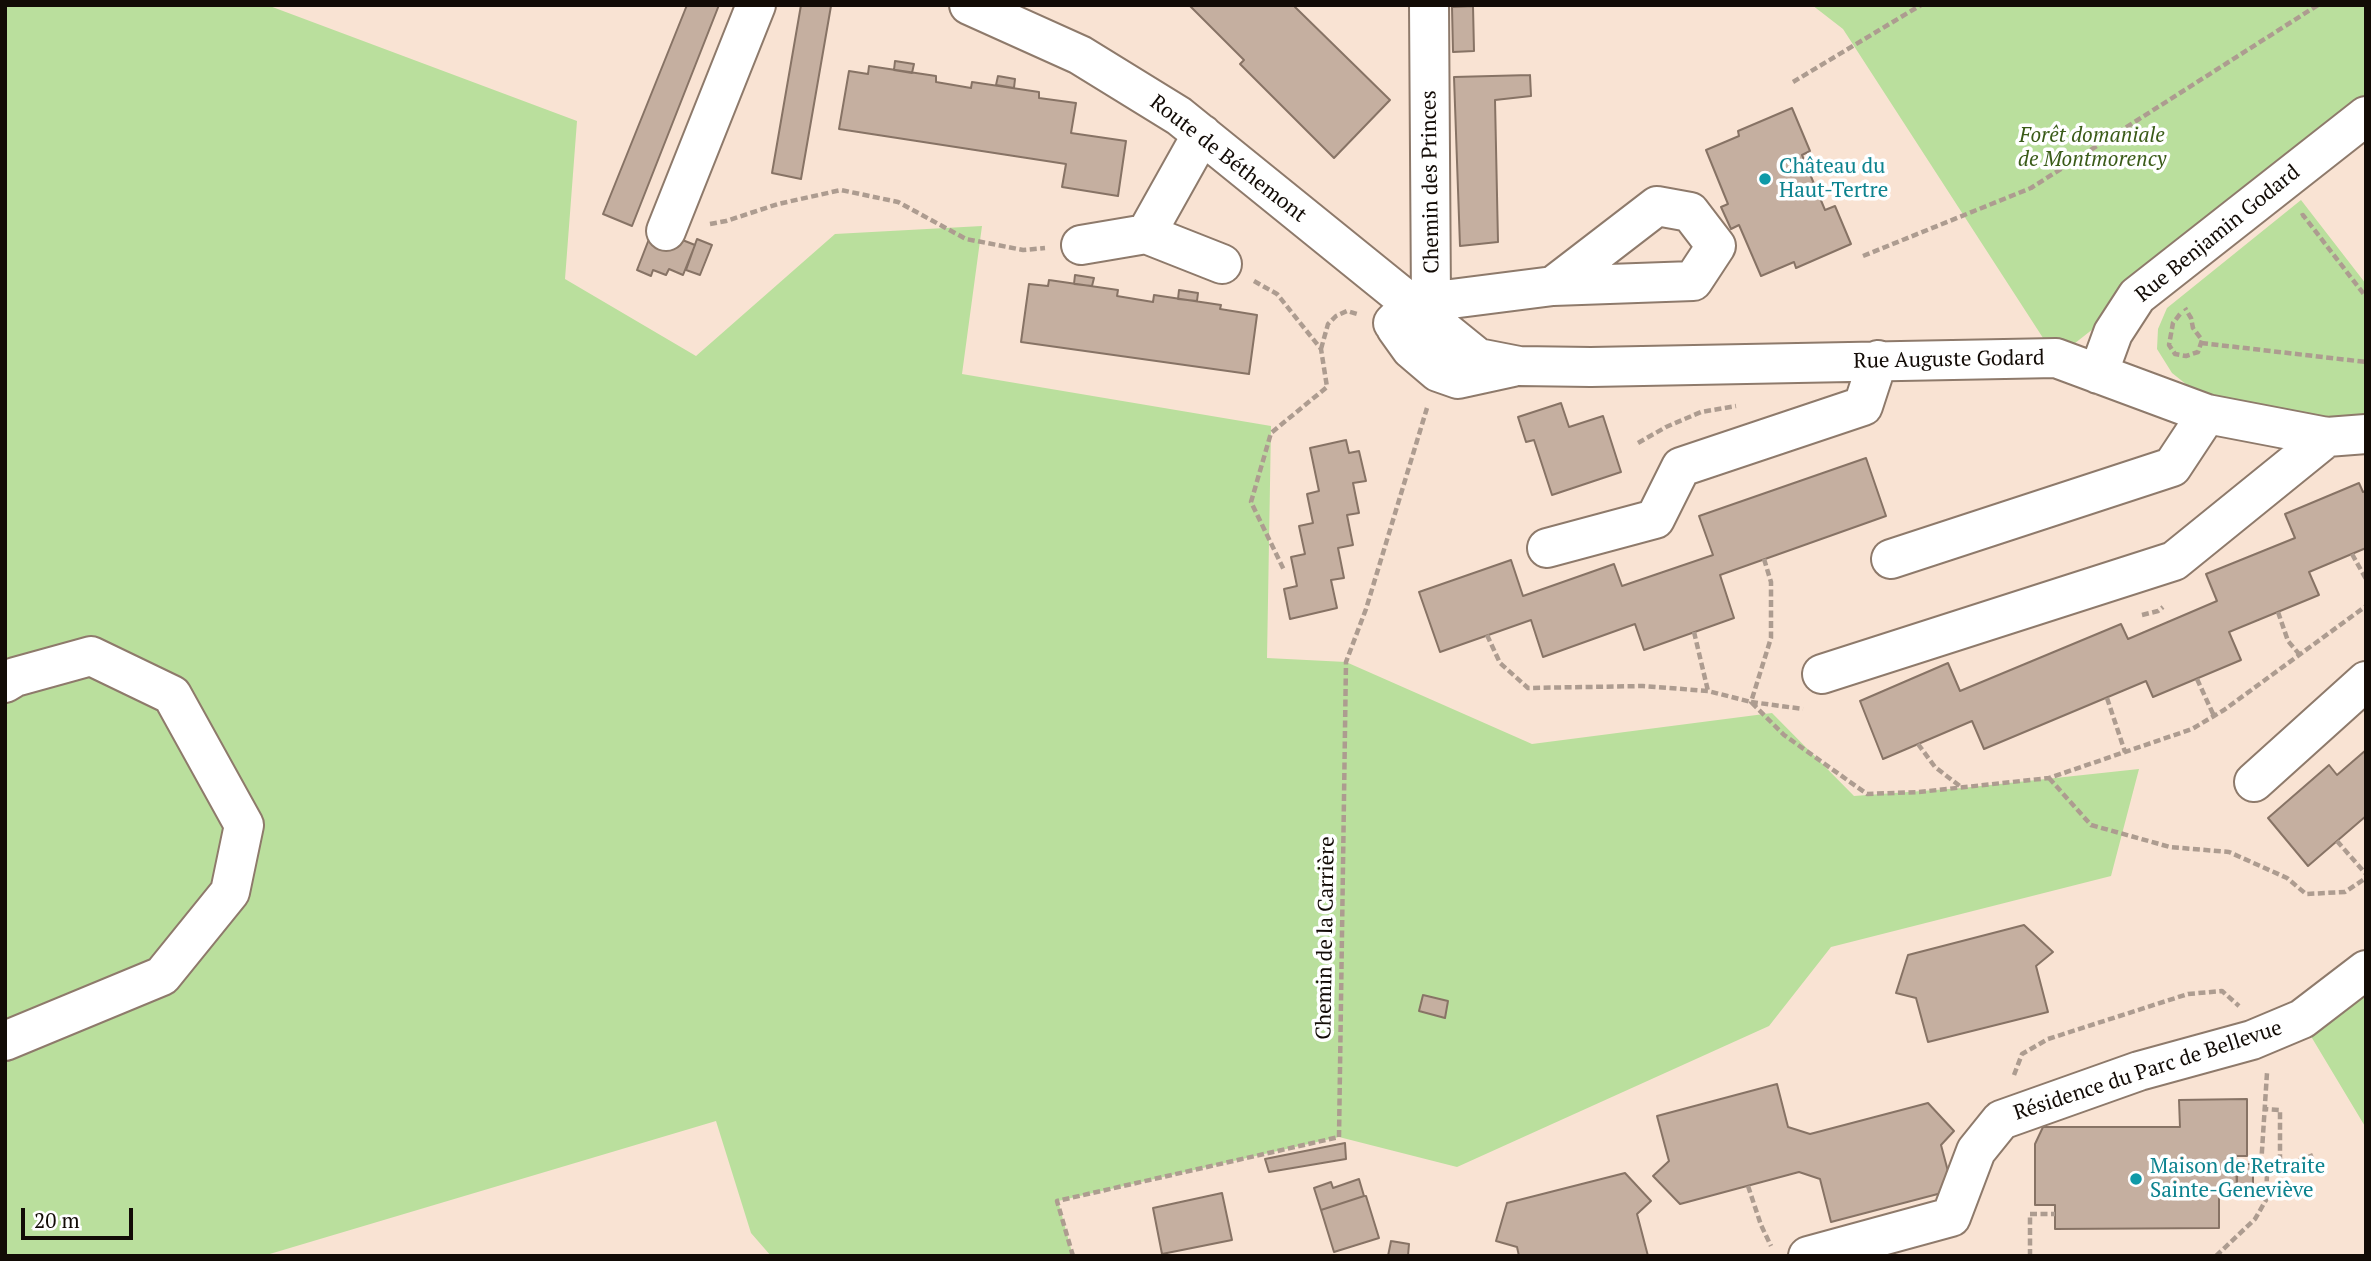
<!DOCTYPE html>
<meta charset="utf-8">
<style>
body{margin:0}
#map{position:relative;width:2371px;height:1261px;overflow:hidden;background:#f9e3d3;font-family:"PT Serif",serif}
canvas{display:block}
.frame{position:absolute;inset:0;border:7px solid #120b06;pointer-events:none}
.scale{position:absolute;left:21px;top:1208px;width:112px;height:32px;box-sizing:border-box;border:4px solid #120b06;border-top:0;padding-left:9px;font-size:21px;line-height:24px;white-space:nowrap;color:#120b06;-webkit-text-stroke:5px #fff;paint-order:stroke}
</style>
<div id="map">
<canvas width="2371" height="1261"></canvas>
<div class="frame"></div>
<div class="scale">20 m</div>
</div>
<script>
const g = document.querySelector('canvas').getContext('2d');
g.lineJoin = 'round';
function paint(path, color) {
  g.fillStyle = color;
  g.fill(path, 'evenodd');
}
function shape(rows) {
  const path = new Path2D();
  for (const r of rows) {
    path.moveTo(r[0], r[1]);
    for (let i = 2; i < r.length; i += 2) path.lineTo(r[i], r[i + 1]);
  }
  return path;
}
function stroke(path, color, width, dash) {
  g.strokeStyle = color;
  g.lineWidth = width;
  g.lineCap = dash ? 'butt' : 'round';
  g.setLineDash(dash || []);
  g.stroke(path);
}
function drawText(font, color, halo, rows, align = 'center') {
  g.font = font + ' "PT Serif",serif';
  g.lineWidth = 7;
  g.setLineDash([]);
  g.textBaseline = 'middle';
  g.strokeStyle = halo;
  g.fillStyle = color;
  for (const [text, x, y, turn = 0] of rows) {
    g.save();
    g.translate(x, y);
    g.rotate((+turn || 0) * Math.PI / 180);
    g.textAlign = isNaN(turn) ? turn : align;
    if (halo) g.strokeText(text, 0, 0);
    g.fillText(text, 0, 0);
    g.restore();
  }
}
paint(shape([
 [5,5,267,5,577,121,565,279,696,356,835,234,982,226,962,374,1271,426,1267,658,1346,662,1532,744,1772,713,1854,796,1962,788,2139,769,2111,876,1831,947,1769,1026,1457,1167,1339,1137,1058,1201,1073,1256,771,1256,751,1233,716,1121,263,1256,5,1256],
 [1812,5,2366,5,2366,115,2056,358,1843,29],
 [2301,200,2366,284,2366,420,2327,422,2206,400,2172,373,2157,349,2158,329,2167,308],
 [2366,970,2366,1128,2306,1028]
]), '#badf9d');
const building = shape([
 [687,5,719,5,632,226,603,214,687,5],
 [801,5,831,6,801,179,772,173,801,5],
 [1189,5,1297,5,1295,7,1390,100,1334,158,1240,64,1244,60,1189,5],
 [1473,6,1474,51,1453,52,1452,7,1473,6],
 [895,61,914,64,912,73,894,70,895,61],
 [869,66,936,76,936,82,971,88,972,82,1039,92,1039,98,1076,103,1071,133,1126,141,1118,196,1062,187,1066,164,839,129,849,71,868,74,869,66],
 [1530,75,1531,96,1495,100,1498,242,1460,246,1454,77,1530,75],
 [998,76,1015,79,1014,88,996,85,998,76],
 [1792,108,1810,151,1802,155,1825,210,1835,206,1851,244,1796,268,1794,262,1761,276,1739,225,1731,229,1721,207,1728,204,1706,150,1739,136,1738,131,1792,108],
 [649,239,662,244,680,239,695,245,683,275,669,269,666,275,653,270,651,276,637,270,649,239],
 [697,239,712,245,700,275,686,270,697,239],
 [1075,275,1094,278,1092,286,1074,284,1075,275],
 [1049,280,1118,290,1117,296,1153,302,1154,295,1221,305,1220,309,1257,315,1249,374,1021,342,1029,284,1048,286,1049,280],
 [1179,290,1198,293,1197,301,1178,299,1179,290],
 [1561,403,1569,427,1603,416,1621,472,1552,495,1534,440,1526,442,1518,417,1561,403],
 [1346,440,1349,453,1359,451,1366,481,1353,483,1359,513,1347,515,1353,545,1338,548,1344,578,1331,580,1337,608,1290,619,1284,589,1297,586,1291,557,1305,554,1299,526,1313,523,1307,494,1319,491,1310,448,1346,440],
 [1866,458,1886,516,1720,575,1734,618,1644,650,1635,624,1543,657,1531,620,1440,652,1419,592,1511,560,1523,596,1614,564,1622,586,1713,555,1699,516,1866,458],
 [2359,483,2363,492,2366,491,2366,548,2309,572,2319,595,2229,632,2241,660,2153,697,2146,681,1984,749,1972,721,1883,759,1860,701,1948,663,1960,691,2121,624,2128,639,2217,601,2206,574,2295,538,2285,514,2359,483],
 [2366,750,2366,816,2308,866,2268,818,2329,765,2337,775,2366,750],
 [2024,925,2053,952,2036,966,2048,1012,1928,1042,1916,998,1896,993,1908,955,2024,925],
 [1423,995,1448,1001,1445,1018,1419,1011,1423,995],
 [1777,1084,1788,1127,1810,1134,1928,1103,1954,1131,1941,1145,1953,1190,1831,1222,1820,1179,1799,1172,1680,1204,1653,1176,1669,1161,1657,1116,1777,1084],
 [2247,1099,2247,1156,2236,1156,2237,1194,2219,1194,2219,1228,2055,1229,2055,1205,2035,1205,2035,1144,2043,1127,2180,1127,2179,1100,2247,1099],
 [1345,1143,1346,1159,1269,1172,1265,1159,1345,1143],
 [2237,1164,2253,1164,2253,1194,2237,1194,2237,1164],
 [1625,1173,1651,1201,1637,1214,1648,1256,1519,1256,1517,1247,1496,1241,1507,1203,1625,1173],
 [1359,1179,1364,1196,1321,1210,1314,1188,1331,1182,1333,1188,1359,1179],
 [1222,1193,1232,1240,1162,1254,1153,1208,1222,1193],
 [1364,1196,1366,1196,1379,1238,1334,1252,1321,1210,1364,1196],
 [1391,1241,1409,1244,1408,1256,1388,1256,1391,1241]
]);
paint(building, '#c5afa0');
stroke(building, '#877365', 2);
const minor = shape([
 [969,5,1080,55,1179,116,1478,358,1519,366,1591,367,2056,358,2207,414,2327,437,2366,434],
 [666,231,756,5],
 [1146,234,1222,264],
 [1081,245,1146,234,1202,134],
 [1393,323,1412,304,1553,286,1693,281,1716,246,1690,212,1657,206,1553,286],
 [1396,328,1411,349,1438,372,1458,379,1513,367],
 [1411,349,1435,321,1431,302,1429,5],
 [2098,374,2113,333,2137,296,2366,116],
 [1547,548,1655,519,1681,467,1863,406,1878,360],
 [1891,559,2172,467,2207,414],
 [1822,674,2174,561,2327,437],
 [5,683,15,677,91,656,172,695,244,825,230,892,162,976,5,1041],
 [2254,782,2366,681],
 [1808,1256,1951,1217,1976,1151,2001,1120,2139,1071,2252,1040,2302,1019,2366,970]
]);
stroke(minor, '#8e7a6b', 42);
stroke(shape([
 [1793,82,1921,5],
 [2301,216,2303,215,2366,297],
 [710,224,726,221,778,204,841,190,898,202,966,239,1023,250,1045,248],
 [1863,256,2031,188,2318,5],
 [1254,281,1277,294,1321,349,1327,387,1271,433,1251,502,1284,570],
 [2180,314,2173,323,2169,345,2175,354,2186,356,2198,352,2202,340,2193,328,2191,318,2185,308],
 [2201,343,2366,362],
 [1321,349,1328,324,1336,316,1347,311,1357,314],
 [1638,443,1666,427,1701,412,1736,406],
 [2352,554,2366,579],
 [1764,559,1771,582,1771,638,1751,702,1803,709],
 [2278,612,2288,641,2300,655],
 [2142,615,2158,611,2163,607],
 [1694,632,1708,691],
 [1487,635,1500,663,1528,688,1643,686,1708,691,1751,702,1784,735,1867,794,1919,792,2049,778,2192,729,2224,710,2366,606],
 [2197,679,2214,716],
 [2107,698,2125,752],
 [1918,744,1935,767,1961,787],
 [2049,778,2091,825,2170,847,2229,852,2287,878,2306,894,2345,892,2366,878],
 [2337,841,2366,874],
 [2014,1075,2022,1054,2048,1039,2188,994,2222,991,2239,1006],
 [2261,1166,2280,1163,2280,1110,2265,1109],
 [2253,1169,2261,1166,2267,1073],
 [1748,1186,1761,1225,1771,1246],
 [1073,1256,1057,1201,1339,1137,1346,662,1366,609,1427,408],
 [2030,1256,2030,1214,2055,1214],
 [2216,1256,2255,1219,2266,1200,2267,1174,2313,1155]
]), '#ad9c90', 4.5, [7, 3.5]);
stroke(minor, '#fff', 38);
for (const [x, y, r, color] of [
 [1765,179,7,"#0f9aa8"],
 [2136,1179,7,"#0f9aa8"]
]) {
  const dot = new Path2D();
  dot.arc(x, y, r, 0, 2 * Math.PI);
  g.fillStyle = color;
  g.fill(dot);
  stroke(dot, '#fff', 2.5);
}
drawText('italic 21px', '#3a5b18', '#fff', [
 ["Forêt domaniale",2092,136],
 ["de Montmorency",2092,160]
]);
drawText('21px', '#120b06', '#fff', [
 ["Route de Béthemont",1228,159,38],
 ["Chemin des Princes",1431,182,-91],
 ["Rue Benjamin Godard",2218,234,-39],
 ["Rue Auguste Godard",1949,360,-1],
 ["Chemin de la Carrière",1326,938,-89],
 ["Résidence du Parc de Bellevue",2148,1071,-18]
]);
drawText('21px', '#0d838f', '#fff', [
 ["Château du",1779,167],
 ["Haut-Tertre",1779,191],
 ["Maison de Retraite",2150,1167],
 ["Sainte-Geneviève",2150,1191]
], 'left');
</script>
